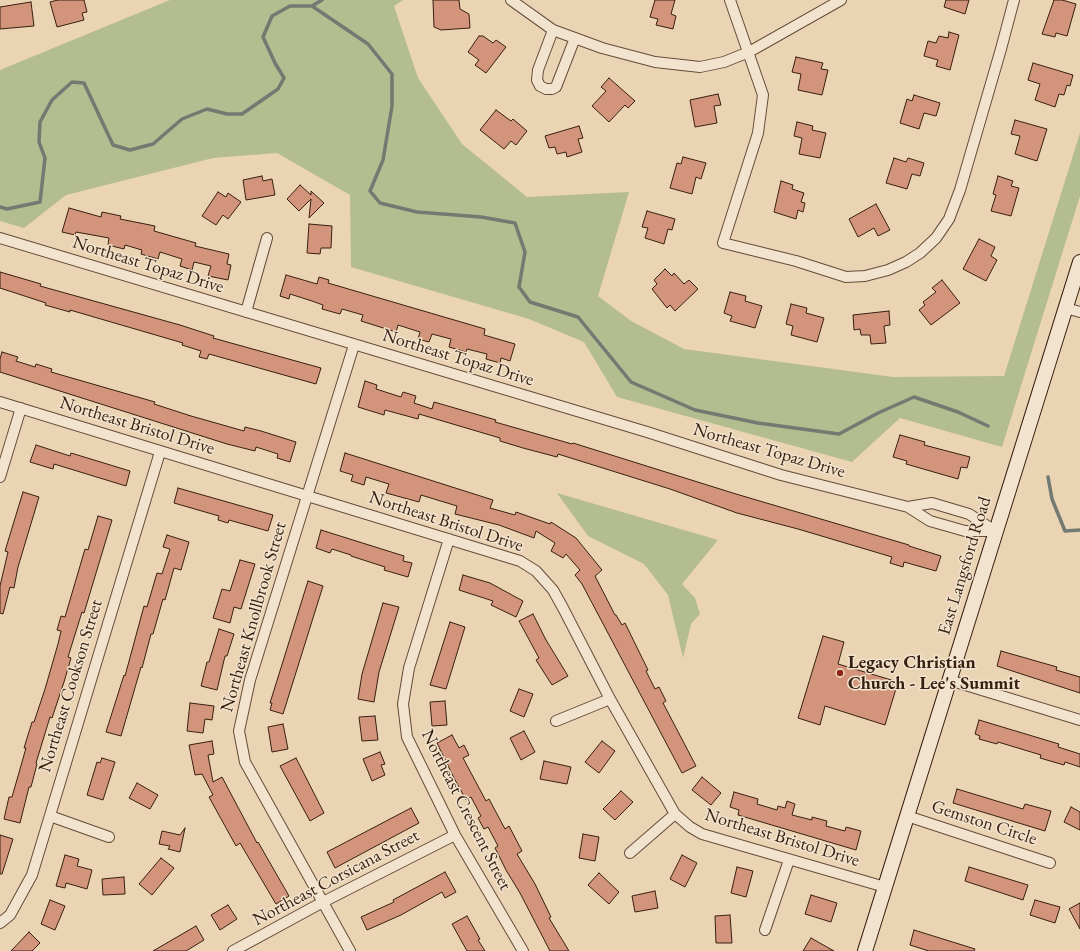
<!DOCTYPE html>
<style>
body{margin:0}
canvas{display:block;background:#ebd4b4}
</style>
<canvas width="1080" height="951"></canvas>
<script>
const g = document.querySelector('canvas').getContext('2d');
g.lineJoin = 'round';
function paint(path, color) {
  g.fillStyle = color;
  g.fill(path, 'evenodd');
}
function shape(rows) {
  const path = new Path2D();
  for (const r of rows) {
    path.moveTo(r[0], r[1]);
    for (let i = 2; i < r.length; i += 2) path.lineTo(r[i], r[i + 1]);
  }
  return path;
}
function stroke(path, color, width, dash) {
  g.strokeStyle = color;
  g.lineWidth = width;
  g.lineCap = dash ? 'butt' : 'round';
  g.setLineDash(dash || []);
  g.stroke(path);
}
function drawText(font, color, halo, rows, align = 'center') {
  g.font = font + ' "EB Garamond",serif';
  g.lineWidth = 3;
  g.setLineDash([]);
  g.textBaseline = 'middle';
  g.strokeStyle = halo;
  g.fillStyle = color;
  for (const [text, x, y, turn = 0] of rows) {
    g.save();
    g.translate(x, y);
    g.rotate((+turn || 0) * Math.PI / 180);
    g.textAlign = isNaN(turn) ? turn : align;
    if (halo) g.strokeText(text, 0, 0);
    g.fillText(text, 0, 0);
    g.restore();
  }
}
paint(shape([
 [170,0,403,0,394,6,418,78,462,144,527,197,629,192,598,296,631,321,684,349,893,377,1004,376,1080,133,1080,196,1002,447,900,418,852,462,617,397,584,342,529,319,351,267,350,195,277,153,213,158,66,195,24,228,0,221,0,70],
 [557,493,718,540,682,584,695,598,700,614,691,624,683,658,668,595,644,564,588,536]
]), '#b3bd90');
stroke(shape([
 [312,6,322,0],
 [0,207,7,209,40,202,45,158,39,142,40,122,52,100,72,82,84,83,113,145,130,150,153,144,182,119,207,109,227,114,242,114,278,89,284,78,275,63,263,37,272,16,290,6,312,6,368,44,392,74,392,106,383,160,370,191,380,203,417,212,481,217,515,223,525,252,519,287,530,302,578,317,631,382,695,410,758,423,839,434,878,413,914,397,958,412,988,426],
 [1048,477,1052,499,1065,531,1080,530]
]), '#727a72', 3.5);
const building = shape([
 [58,0,84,0,87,12,82,13,84,20,57,27,50,2,58,0],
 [433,0,459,0,460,9,469,14,470,28,441,30,434,27,433,0],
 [655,0,675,0,671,14,676,16,673,29,656,25,658,19,650,17,655,0],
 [946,0,969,0,965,14,944,7,946,0],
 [1054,0,1062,0,1076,4,1067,36,1056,33,1055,37,1042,34,1054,0],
 [31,2,34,26,0,29,0,7,31,2],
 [949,32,959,35,950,70,936,66,938,60,924,56,928,41,936,43,939,36,948,38,949,32],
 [479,36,483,36,493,43,496,40,506,47,486,73,475,65,479,60,468,52,479,36],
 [796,57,823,63,821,69,828,70,822,95,798,90,801,74,792,72,796,57],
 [1033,63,1073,75,1070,86,1067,85,1064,95,1059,94,1055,107,1035,100,1040,84,1028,80,1033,63],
 [609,78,635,101,628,108,625,105,609,122,592,106,606,91,601,87,609,78],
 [718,94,721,105,714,106,717,123,695,127,690,100,718,94],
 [914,95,940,103,936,116,924,113,919,129,900,123,907,99,912,101,914,95],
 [496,110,511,121,513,119,527,131,516,145,511,141,504,149,480,130,496,110],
 [1015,120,1047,129,1037,161,1015,154,1020,136,1011,134,1015,120],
 [797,122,813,126,812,130,826,133,820,158,799,154,802,138,794,136,797,122],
 [579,126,583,138,578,139,582,152,567,157,566,152,557,154,555,147,549,148,545,136,579,126],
 [683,157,706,163,701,179,696,177,692,194,670,188,677,163,681,164,683,157],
 [894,158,906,162,908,158,924,163,920,176,912,174,907,189,886,183,894,158],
 [262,176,263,181,272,179,275,195,246,200,243,180,262,176],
 [998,176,1013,181,1011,186,1019,188,1011,216,991,211,996,195,993,194,998,176],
 [781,181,793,185,792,189,804,193,801,202,805,203,803,212,798,210,796,219,774,212,781,181],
 [300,185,311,195,311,191,324,203,309,218,311,199,299,211,287,199,300,185],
 [218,192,226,197,228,193,241,202,228,219,223,215,216,225,202,216,218,192],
 [876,204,890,230,878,236,874,228,858,237,849,219,876,204],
 [69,208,101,217,102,212,121,216,120,219,155,226,154,231,196,243,195,246,229,254,227,264,231,265,228,280,208,276,211,266,194,262,192,270,180,266,182,259,160,252,158,259,141,254,142,250,125,245,124,249,108,245,109,238,76,232,75,235,62,232,69,208],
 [647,211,675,219,672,230,668,229,664,244,645,238,648,228,642,227,647,211],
 [309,224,332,226,331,248,321,248,320,254,307,253,309,224],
 [979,239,995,247,991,256,997,260,986,281,963,269,979,239],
 [665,269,672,276,674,273,684,284,689,280,698,289,675,311,670,305,667,308,652,289,657,284,654,280,665,269],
 [0,272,41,284,40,286,180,325,214,336,213,338,321,368,316,384,209,354,207,359,199,357,201,351,182,345,183,343,70,310,70,312,45,305,46,303,0,288,0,272],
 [286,275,317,284,319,277,329,280,328,283,485,329,484,335,515,344,510,361,501,358,500,363,486,359,487,354,467,349,466,352,449,347,451,339,432,334,429,342,418,339,420,332,398,325,396,332,361,321,363,315,342,309,340,314,322,309,323,305,312,301,290,294,289,299,280,296,286,275],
 [942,280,960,303,931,325,919,310,925,305,923,302,936,292,932,288,942,280],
 [730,292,746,296,745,301,762,306,755,328,730,321,732,316,724,313,730,292],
 [791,304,807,308,806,313,824,318,817,342,791,335,793,326,786,324,791,304],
 [889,311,890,325,884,326,886,343,871,344,870,335,861,335,860,329,854,330,853,315,889,311],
 [2,352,18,357,16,361,35,367,36,364,52,369,51,372,155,402,154,404,191,416,244,431,245,427,261,431,296,442,290,462,277,458,278,454,256,447,255,451,227,444,0,372,0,359,2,352],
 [365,381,377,385,376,389,401,397,403,392,416,396,414,403,432,409,434,402,496,420,495,422,572,444,573,443,736,494,909,545,909,546,941,556,936,571,904,562,903,567,890,563,892,557,798,529,737,513,670,489,558,454,557,457,523,448,500,441,500,438,419,414,418,419,385,410,384,415,358,407,365,381],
 [900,435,925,442,924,445,970,457,967,468,961,467,958,479,906,464,907,461,893,457,900,435],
 [36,445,70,456,71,453,130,471,126,486,54,464,53,469,30,462,36,445],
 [345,453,493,500,490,508,515,515,516,512,550,524,551,522,576,538,602,570,595,576,615,615,616,615,622,625,625,623,648,670,646,671,655,689,659,687,666,701,663,703,696,766,682,773,582,584,575,575,580,570,566,554,563,558,551,551,555,543,536,531,534,538,499,525,455,514,457,506,434,499,421,495,419,502,386,493,389,484,366,477,364,485,351,481,353,475,340,471,345,453],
 [178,488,273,515,268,531,229,520,228,523,218,520,219,516,174,503,178,488],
 [23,492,39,497,18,567,14,588,10,587,3,614,0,613,0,586,8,552,5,551,23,492],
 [98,516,112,520,84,613,82,612,68,657,71,658,64,682,52,718,50,717,36,763,37,764,31,787,29,787,20,823,4,819,9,797,12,797,26,748,24,748,32,722,34,722,45,689,58,644,61,631,57,630,61,616,65,617,85,549,88,550,98,516],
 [321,530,404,556,403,561,412,563,408,577,384,570,385,567,351,556,351,555,332,549,330,553,316,548,321,530],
 [167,535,189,542,181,570,174,568,165,600,163,599,153,634,151,634,142,668,141,667,121,736,106,732,124,675,125,676,144,606,147,607,157,573,162,574,170,549,163,547,167,535],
 [240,560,255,564,241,609,234,607,230,623,213,618,222,589,230,591,240,560],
 [463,575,490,583,523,601,516,617,491,605,493,601,459,590,463,575],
 [308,581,323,586,283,714,270,710,272,703,270,703,308,581],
 [383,603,399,607,379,672,374,702,358,699,362,674,383,603],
 [533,614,546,640,568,676,552,685,536,660,539,658,519,621,533,614],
 [450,622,465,627,446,689,430,685,450,622],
 [219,629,234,634,227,656,225,656,217,690,201,686,207,662,209,662,219,629],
 [823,636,844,642,838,664,898,682,885,725,825,706,820,725,798,718,823,636],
 [1001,651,1057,667,1056,670,1080,677,1080,693,997,666,1001,651],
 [519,689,533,694,524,717,510,711,519,689],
 [445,701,447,725,432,726,430,702,445,701],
 [190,703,214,706,212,720,205,719,203,733,187,731,190,703],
 [375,716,378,740,362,741,359,717,375,716],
 [979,720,1059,744,1058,747,1080,754,1080,767,1065,762,1064,765,1040,758,1041,755,998,742,997,744,979,739,980,736,975,734,979,720],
 [283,724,288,749,272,752,268,727,283,724],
 [524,731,535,752,521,760,510,738,524,731],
 [452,735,459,748,464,745,469,755,463,758,486,801,489,799,505,829,509,826,522,851,517,854,535,884,551,917,549,918,569,951,550,951,520,893,506,870,495,848,498,846,488,827,484,829,478,818,481,816,471,797,466,800,453,776,437,743,452,735],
 [212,741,214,754,208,755,213,782,222,777,257,843,258,842,289,896,276,904,240,843,236,846,209,797,213,795,202,774,195,775,189,745,212,741],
 [602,741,615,751,599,773,585,762,602,741],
 [380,752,385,764,381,765,385,775,372,781,363,759,380,752],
 [102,758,115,762,103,800,87,795,97,762,100,763,102,758],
 [296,758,324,813,310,821,280,766,296,758],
 [544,761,571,767,567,784,540,779,544,761],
 [702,777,721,793,711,805,692,790,702,777],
 [137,783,158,795,150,809,129,798,137,783],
 [957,789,1023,809,1025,804,1051,811,1045,831,953,803,957,789],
 [621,791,633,802,615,820,603,809,621,791],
 [734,792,758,799,757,804,777,810,778,806,785,808,787,801,795,804,792,815,812,820,812,817,827,821,826,826,845,831,846,827,861,831,856,850,738,815,739,810,730,807,734,792],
 [1071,807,1080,812,1080,830,1064,822,1071,807],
 [411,808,419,823,335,868,327,852,411,808],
 [185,828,180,852,168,849,170,846,159,844,162,831,180,835,185,828],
 [583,834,599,837,595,861,579,858,583,834],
 [0,835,13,839,2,874,0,874,0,835],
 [65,855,79,859,77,866,92,870,87,889,66,883,65,888,56,886,65,855],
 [682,855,697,863,685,887,670,879,682,855],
 [161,858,174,868,152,895,139,884,161,858],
 [737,867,753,871,746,897,731,893,737,867],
 [969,867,1028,885,1023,900,965,881,969,867],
 [445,872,456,892,445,898,442,892,401,915,367,930,361,917,394,902,393,900,445,872],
 [599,873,619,892,609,904,588,885,599,873],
 [124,877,125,894,103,895,102,879,124,877],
 [655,891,658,908,635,912,632,896,655,891],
 [811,895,837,903,831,922,805,914,811,895],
 [50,900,65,906,55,930,41,924,50,900],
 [1035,900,1060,907,1055,923,1030,915,1035,900],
 [1080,903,1080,929,1069,909,1080,903],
 [228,905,237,919,220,930,211,915,228,905],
 [730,915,732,943,716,943,715,916,730,915],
 [467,916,480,939,478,940,485,951,467,951,452,924,467,916],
 [196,926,204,940,186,951,153,951,196,926],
 [914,930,975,949,974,951,929,951,910,945,914,930],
 [29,932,40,943,32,951,11,951,29,932],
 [811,938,834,951,803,951,811,938]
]);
paint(building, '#d2957c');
stroke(building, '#381f10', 1);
const street = shape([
 [511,0,553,30,602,48,655,62,700,67,724,62,749,52,841,0],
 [730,0,763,95,758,133,723,243,796,261,846,277,865,276,888,270,906,262,920,253,936,238,949,219,960,190,1001,49,1014,0],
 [553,30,538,70,537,80,540,86,546,89,552,89,556,87,575,38],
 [0,238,647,432,781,475,908,507,930,521,965,531,996,531],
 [1065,308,1080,312],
 [246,312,267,238],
 [0,402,520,561,536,571,553,590,563,608,610,699,675,814,690,827,702,834,885,887],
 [0,477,21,408],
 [908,507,932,503,969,514,995,531],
 [449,539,409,668,403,704,407,737,455,835,523,951],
 [949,680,1080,720],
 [556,721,610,699],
 [50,816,109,837],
 [907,816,1050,863],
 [630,853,675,814],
 [0,923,10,915,32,875,160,452],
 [765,930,789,860],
 [233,951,323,902,455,835],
 [350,951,245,762,239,731,250,680,354,345]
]);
const secondary = shape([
 [865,951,1080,262]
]);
stroke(street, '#654c39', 12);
stroke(secondary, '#381f10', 16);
stroke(street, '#f2e3ce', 10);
stroke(secondary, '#f2e3ce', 14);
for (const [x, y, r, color] of [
 [840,673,4,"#8f2418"]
]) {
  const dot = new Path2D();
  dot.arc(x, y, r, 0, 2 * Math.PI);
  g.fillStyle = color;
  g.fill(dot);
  stroke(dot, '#f2e3ce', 1.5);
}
drawText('18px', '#381f10', '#f2e3ce', [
 ["Northeast Topaz Drive",148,265,17],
 ["Northeast Topaz Drive",458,358,17],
 ["Northeast Bristol Drive",137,426,17],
 ["Northeast Topaz Drive",769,451,16],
 ["Northeast Bristol Drive",446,522,18],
 ["East Langsford Road",965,566,-73],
 ["Northeast Knollbrook Street",254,617,-74],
 ["Northeast Cookson Street",71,686,-73],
 ["Northeast Crescent Street",466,810,63],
 ["Gemston Circle",984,823,18],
 ["Northeast Bristol Drive",782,838,17],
 ["Northeast Corsicana Street",336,878,-28]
]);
drawText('bold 18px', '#381f10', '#f2e3ce', [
 ["Legacy Christian",848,663],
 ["Church - Lee's Summit",848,684]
], 'left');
</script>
